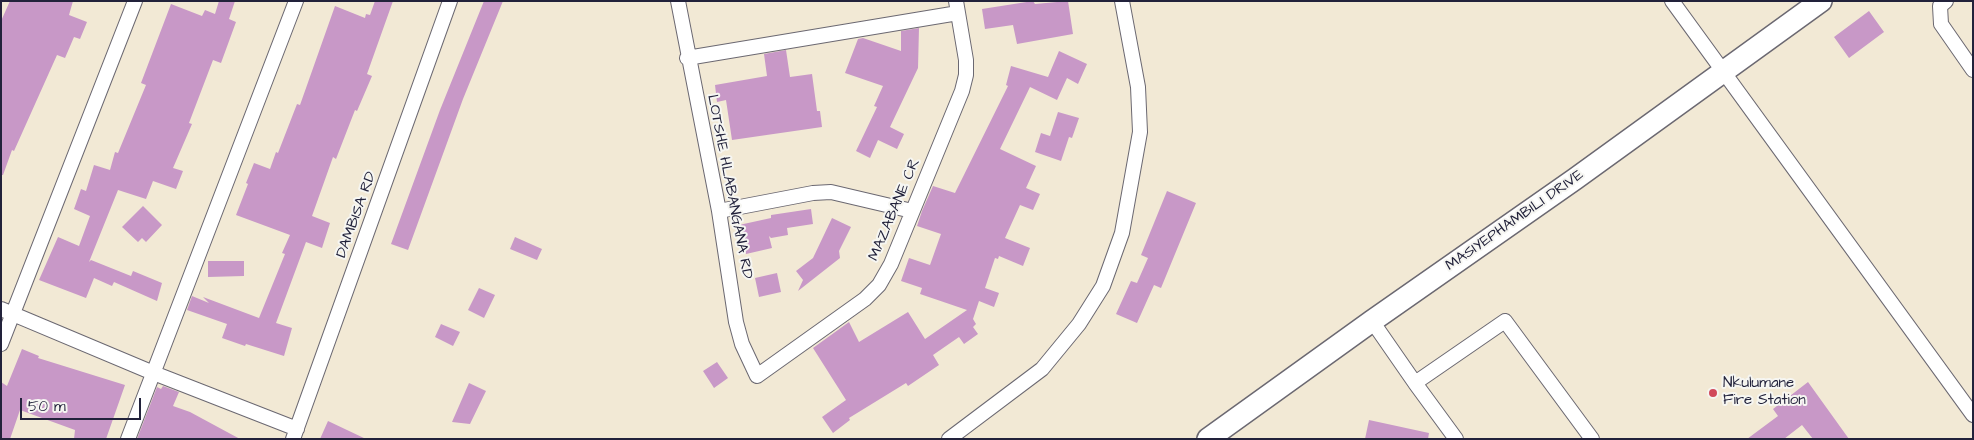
<!DOCTYPE html>
<style>
body{margin:0}
#map{position:relative;width:1974px;height:440px;overflow:hidden;background:#f2e9d5;font-family:"Architects Daughter",sans-serif}
canvas{display:block}
.frame{position:absolute;inset:0;border:2px solid #22223b;pointer-events:none}
.scale{position:absolute;left:20px;top:398px;width:121px;height:22px;box-sizing:border-box;border:2px solid #22223b;border-top:0;padding-left:6px;font-size:15px;line-height:18px;white-space:nowrap;color:#22223b;-webkit-text-stroke:4px #f6f6f2;paint-order:stroke}
</style>
<div id="map">
<canvas width="1974" height="440"></canvas>
<div class="frame"></div>
<div class="scale">50 m</div>
</div>
<script>
const g = document.querySelector('canvas').getContext('2d');
g.lineJoin = 'round';
function paint(path, color) {
  g.fillStyle = color;
  g.fill(path, 'evenodd');
}
function shape(rows) {
  const path = new Path2D();
  for (const r of rows) {
    path.moveTo(r[0], r[1]);
    for (let i = 2; i < r.length; i += 2) path.lineTo(r[i], r[i + 1]);
  }
  return path;
}
function stroke(path, color, width, dash) {
  g.strokeStyle = color;
  g.lineWidth = width;
  g.lineCap = dash ? 'butt' : 'round';
  g.setLineDash(dash || []);
  g.stroke(path);
}
function drawText(font, color, halo, rows, align = 'center') {
  g.font = font + ' "Architects Daughter",sans-serif';
  g.lineWidth = 4;
  g.setLineDash([]);
  g.textBaseline = 'middle';
  g.strokeStyle = halo;
  g.fillStyle = color;
  for (const [text, x, y, turn = 0] of rows) {
    g.save();
    g.translate(x, y);
    g.rotate((+turn || 0) * Math.PI / 180);
    g.textAlign = isNaN(turn) ? turn : align;
    if (halo) g.strokeText(text, 0, 0);
    g.fillText(text, 0, 0);
    g.restore();
  }
}
paint(shape([
 [10,1,73,1,69,15,87,22,80,39,74,37,65,58,57,55,14,151,12,150,3,175,1,175,1,21],
 [219,1,235,1,229,19,236,22,221,63,213,60,189,123,192,124,173,168,183,171,176,189,153,181,146,199,118,190,89,262,91,260,131,276,133,271,162,283,157,301,114,282,112,286,94,278,86,298,39,280,58,237,79,246,90,216,74,209,81,189,86,191,94,165,110,170,115,152,118,153,146,85,141,83,171,4,202,16,205,10,215,14],
 [375,1,393,1,367,74,372,76,357,111,355,110,336,159,333,157,312,216,330,223,322,248,306,242,276,323,292,328,284,356,246,344,245,346,222,338,227,324,187,310,192,296,209,303,203,297,259,318,285,254,282,253,290,235,236,215,248,184,246,183,254,163,270,169,276,152,278,153,297,104,300,105,335,6,365,18,366,14,370,15],
 [484,1,503,1,463,99,408,250,391,244,440,110],
 [1033,1,1035,4,1068,1,1073,34,1017,44,1013,25,985,29,982,9],
 [1869,11,1884,32,1849,58,1834,37],
 [919,28,918,68,890,127,904,134,897,149,878,140,870,158,856,151,877,107,874,106,883,86,845,73,858,39,863,38,901,51,901,31],
 [786,50,790,77,812,74,817,111,820,111,822,127,732,140,726,100,717,102,715,85,767,76,764,54],
 [1059,51,1087,64,1078,84,1067,78,1057,100,1030,87,1000,149,1036,166,1026,188,1040,194,1033,210,1020,205,1005,238,1030,248,1023,266,999,256,998,259,995,258,985,288,999,293,994,307,979,301,973,319,976,324,973,327,978,334,964,344,959,337,933,355,939,365,908,386,906,383,849,418,850,420,833,433,822,417,846,400,813,348,849,322,859,342,908,312,925,339,967,310,920,294,922,288,901,281,909,258,930,265,941,234,917,226,922,211,933,186,955,193,1008,86,1006,85,1011,66,1048,77],
 [1058,112,1079,118,1072,138,1069,137,1061,161,1035,152,1041,133,1050,136],
 [1167,191,1196,203,1161,288,1154,285,1137,323,1116,314,1131,281,1137,283,1148,258,1141,255],
 [143,206,162,225,146,242,142,238,138,242,122,227],
 [811,209,813,224,787,228,788,235,771,238,769,236,772,248,746,254,739,225,771,218,771,215],
 [832,218,851,227,839,251,840,258,798,291,803,280,796,271,813,258],
 [515,237,542,249,537,260,510,249],
 [208,261,244,261,244,276,208,277],
 [777,273,781,292,759,297,755,278],
 [479,288,495,295,484,318,468,310],
 [441,324,460,332,453,346,435,337],
 [22,349,39,356,38,358,125,385,106,439,74,439,75,430,20,410,10,439,1,439,1,382,7,386],
 [717,362,728,378,714,388,703,371],
 [1808,382,1849,439,1813,439,1802,425,1784,439,1747,439,1778,416,1773,409],
 [469,383,486,391,470,424,452,422],
 [163,386,179,392,173,406,190,412,240,439,137,439,157,387,161,389],
 [1369,420,1429,433,1428,439,1365,439],
 [328,421,366,439,320,439]
]), '#c898c7');
const street = shape([
 [678,1,719,211,736,322,742,344,757,376,865,299,879,285,891,264,962,91,966,75,966,60,956,1],
 [1672,1,1973,415],
 [1946,1,1940,6,1941,24,1973,70],
 [687,58,958,13],
 [719,211,813,193,831,192,912,211],
 [1,309,151,372,297,429],
 [1372,321,1415,383],
 [1,344,135,1],
 [128,439,296,1],
 [293,439,450,1],
 [949,439,1042,369,1079,324,1103,286,1122,233,1140,132,1138,87,1122,1],
 [1456,439,1415,383,1505,321,1592,439]
]);
const primary = shape([
 [1208,439,1372,321,1575,179,1821,1]
]);
stroke(street, '#6b6871', 16);
stroke(primary, '#6b6871', 24);
stroke(street, '#fff', 14);
stroke(primary, '#fff', 21);
for (const [x, y, r, color] of [
 [1713,393,5,"#d1495b"]
]) {
  const dot = new Path2D();
  dot.arc(x, y, r, 0, 2 * Math.PI);
  g.fillStyle = color;
  g.fill(dot);
  stroke(dot, '#f6f6f2', 2);
}
drawText('15px', '#22223b', '#f6f6f2', [
 ["LOTSHE HLABANGANA RD",729,187,79],
 ["MAZABANE CR",895,210,-67],
 ["DAMBISA RD",357,215,-70],
 ["MASIYEPHAMBILI DRIVE",1515,221,-35]
]);
drawText('15px', '#22223b', '#f6f6f2', [
 ["Nkulumane",1723,384],
 ["Fire Station",1723,401]
], 'left');
</script>
